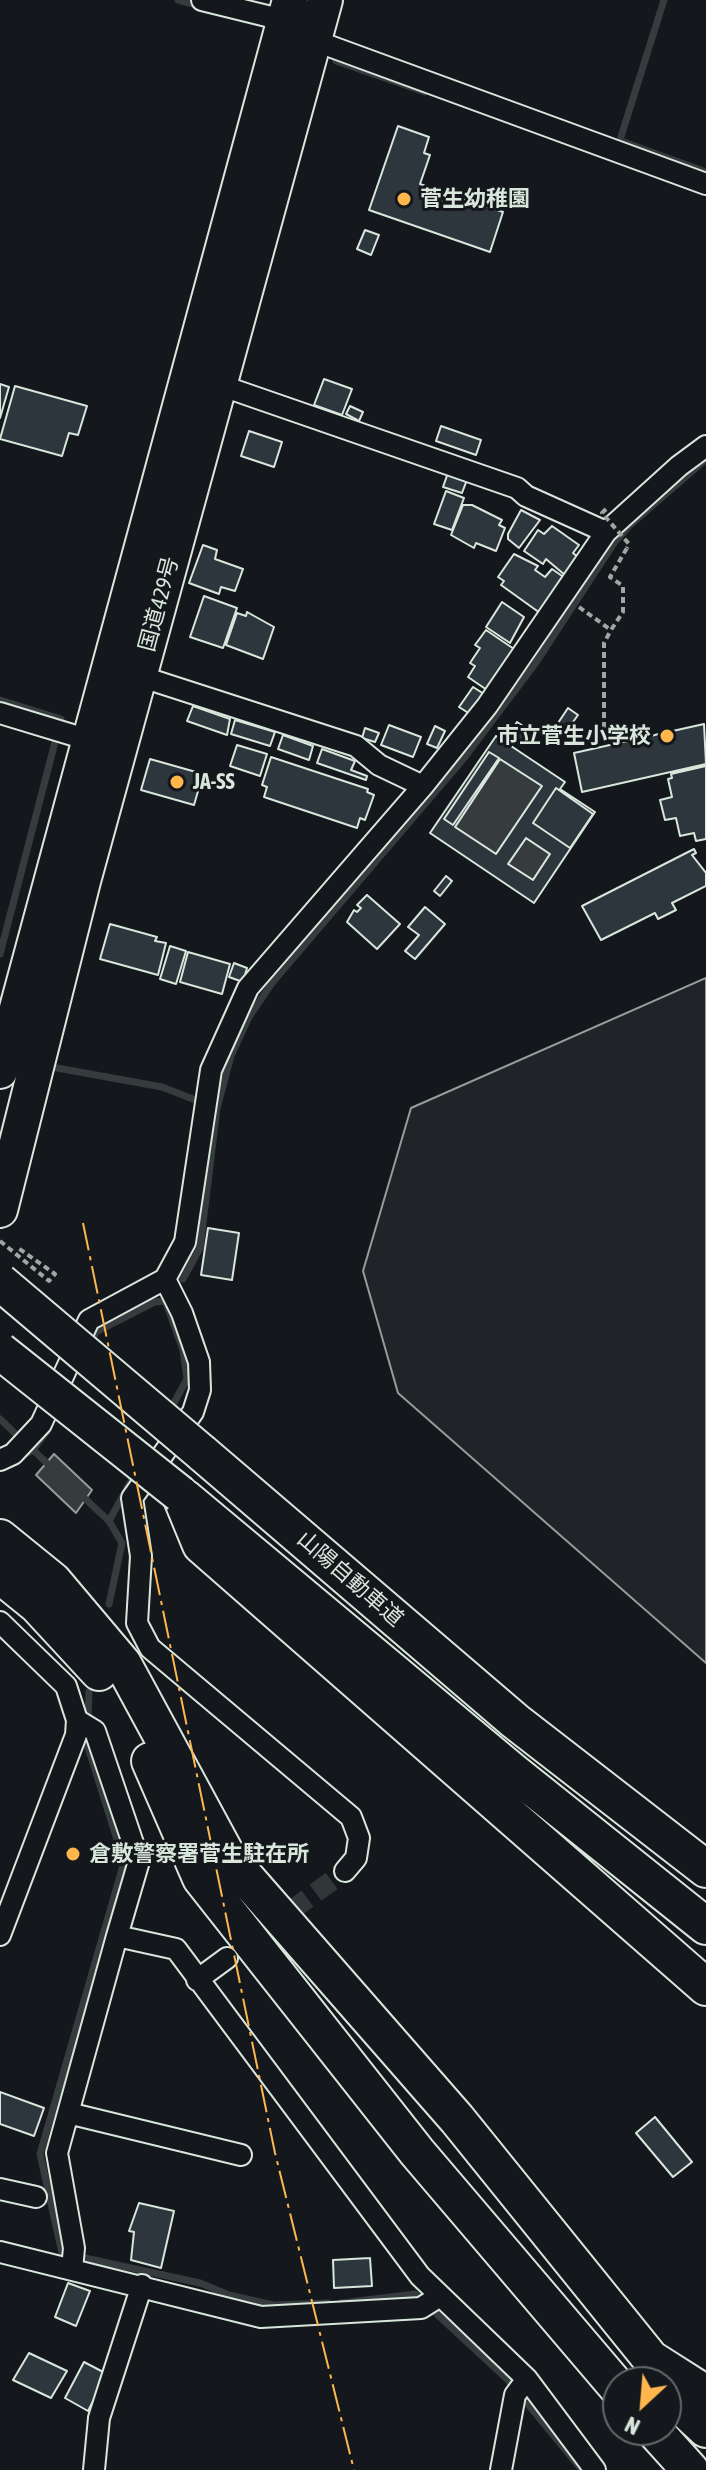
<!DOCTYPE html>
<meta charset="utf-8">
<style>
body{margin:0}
#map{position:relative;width:706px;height:2470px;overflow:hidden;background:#14181c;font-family:"Asap Condensed",sans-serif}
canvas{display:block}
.north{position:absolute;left:602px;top:2366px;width:80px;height:80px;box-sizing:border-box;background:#14181c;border:2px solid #626a69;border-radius:50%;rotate:206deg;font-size:22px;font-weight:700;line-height:32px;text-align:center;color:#d8e6dc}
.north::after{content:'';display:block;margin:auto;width:28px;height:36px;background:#ffb74d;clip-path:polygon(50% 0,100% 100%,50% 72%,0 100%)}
</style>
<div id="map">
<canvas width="706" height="2470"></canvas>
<div class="north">N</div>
</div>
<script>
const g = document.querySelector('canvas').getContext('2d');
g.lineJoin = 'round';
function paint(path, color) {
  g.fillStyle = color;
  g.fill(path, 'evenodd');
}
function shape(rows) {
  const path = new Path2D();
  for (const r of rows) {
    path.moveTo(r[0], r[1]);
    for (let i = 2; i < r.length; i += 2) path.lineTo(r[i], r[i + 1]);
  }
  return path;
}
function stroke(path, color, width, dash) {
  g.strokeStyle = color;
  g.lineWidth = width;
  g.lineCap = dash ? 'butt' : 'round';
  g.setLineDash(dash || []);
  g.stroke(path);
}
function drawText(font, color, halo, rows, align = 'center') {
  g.font = font + ' "Asap Condensed","Noto Sans JP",sans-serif';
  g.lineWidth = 6;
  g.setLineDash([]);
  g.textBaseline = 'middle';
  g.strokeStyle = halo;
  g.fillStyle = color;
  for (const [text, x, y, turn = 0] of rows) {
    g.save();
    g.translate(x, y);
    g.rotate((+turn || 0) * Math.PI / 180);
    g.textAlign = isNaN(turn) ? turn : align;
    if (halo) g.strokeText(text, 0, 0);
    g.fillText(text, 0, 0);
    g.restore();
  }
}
const green = shape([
 [706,978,706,1663,398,1393,363,1271,411,1108,706,978]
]);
paint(green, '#202428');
stroke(green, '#939e99', 2);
const water = shape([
 [500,759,542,786,496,854,455,827,500,759],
 [526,838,550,854,533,880,508,864,526,838],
 [54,1454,92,1490,76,1513,36,1475,54,1454]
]);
paint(water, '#363b3e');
stroke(water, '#939e99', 2);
stroke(shape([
 [178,0,200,6],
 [336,61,425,92],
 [621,141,706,172],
 [619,143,664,0],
 [0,700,61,719,0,954],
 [57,1068,162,1087,198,1101],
 [183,1279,200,1248,217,1108,231,1056,249,1017,272,983,465,757,535,664,614,543,630,525,706,459],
 [165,1300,183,1350,187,1379,170,1410],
 [90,1344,96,1332,155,1302,164,1301],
 [0,1419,23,1441],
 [32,1449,52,1468],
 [20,1457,33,1450,48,1430],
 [79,1493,109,1521],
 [109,1604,122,1543,109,1521,135,1474],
 [89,1692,87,1744,124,1862,40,2154,62,2253,200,2283,229,2295,273,2305,328,2303],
 [341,2303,415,2294,508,2380,582,2470]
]), '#363b3e', 7);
const building = shape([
 [398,126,429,137,424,153,430,155,420,184,503,212,490,252,369,210,398,126],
 [365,230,379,235,371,255,357,249,365,230],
 [324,379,352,389,342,415,314,405,324,379],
 [0,384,9,387,0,418,0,384],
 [15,386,87,406,78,435,69,433,62,456,0,439,15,386],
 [350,406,363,412,359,421,346,414,350,406],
 [441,426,481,440,476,455,436,441,441,426],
 [249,431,282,442,274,467,241,456,249,431],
 [449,470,468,477,462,493,443,487,449,470],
 [446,491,464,498,452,530,434,524,446,491],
 [463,505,472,505,502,520,499,525,505,528,496,551,476,543,474,548,451,535,463,505],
 [521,510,540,520,519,548,508,539,508,534,521,510],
 [552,526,579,545,573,553,579,558,566,576,546,559,543,564,524,551,538,530,544,534,552,526],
 [203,545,217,550,215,559,243,569,235,591,221,587,219,594,189,583,203,545],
 [514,554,538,566,535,570,545,577,552,569,565,578,540,613,501,585,504,581,498,577,514,554],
 [204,596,237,608,223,648,190,637,204,596],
 [502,602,524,617,510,643,486,627,502,602],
 [247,612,274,627,263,659,226,645,237,613,246,616,247,612],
 [486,630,514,649,487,690,468,677,475,666,470,663,480,648,475,645,486,630],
 [473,687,484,694,470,714,459,707,473,687],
 [193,706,230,719,227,735,187,721,193,706],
 [568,708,578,715,568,729,558,723,568,708],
 [235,720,275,732,270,746,231,734,235,720],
 [517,722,534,733,527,745,509,734,517,722],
 [704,724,706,764,582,792,574,753,704,724],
 [389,725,421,737,413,757,381,745,389,725],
 [558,725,565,730,554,746,547,741,558,725],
 [435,726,445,731,437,748,427,744,435,726],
 [365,728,379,733,375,742,362,738,365,728],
 [283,735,313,746,309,760,278,749,283,735],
 [496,736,565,782,560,789,595,812,534,903,430,833,496,736],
 [489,752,499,758,453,825,444,819,489,752],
 [500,759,542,786,496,854,455,827,500,759],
 [556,788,593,814,570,848,533,823,556,788],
 [526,838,550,854,533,880,508,864,526,838],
 [237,745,267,754,260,776,230,766,237,745],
 [322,749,355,761,351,770,367,776,366,780,317,763,322,749],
 [489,752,499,758,453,825,444,819,489,752],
 [271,757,368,789,367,792,374,795,365,820,360,818,357,828,264,797,267,787,262,785,271,757],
 [150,759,203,774,194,805,141,790,150,759],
 [706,766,706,839,696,841,694,833,680,836,676,818,665,820,660,800,672,797,668,779,672,778,671,774,706,766],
 [556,788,593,814,570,848,533,823,556,788],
 [694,849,696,853,692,855,706,873,706,886,672,903,676,910,658,919,655,913,601,940,582,906,694,849],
 [446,876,452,881,440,896,434,891,446,876],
 [367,895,400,924,377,949,347,922,354,910,357,912,361,908,357,905,367,895],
 [425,907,445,924,415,959,405,951,419,935,408,927,425,907],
 [110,924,157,937,155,941,166,943,158,975,100,959,110,924],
 [170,946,186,951,176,984,160,979,170,946],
 [188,952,230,964,222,994,180,982,188,952],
 [234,963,247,968,243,982,229,977,234,963],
 [208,1228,239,1233,232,1280,201,1275,208,1228],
 [0,2092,44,2108,34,2136,0,2124,0,2092],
 [655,2117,692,2162,673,2177,636,2133,655,2117],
 [139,2203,174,2211,161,2268,131,2260,134,2232,129,2231,139,2203],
 [370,2258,372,2286,334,2288,333,2260,370,2258],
 [68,2283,90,2291,76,2326,55,2317,68,2283],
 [29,2353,67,2371,51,2398,13,2380,29,2353],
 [84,2362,107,2374,88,2411,65,2398,84,2362]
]);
paint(building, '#2c363c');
stroke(building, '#d8e6dc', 2);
stroke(shape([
 [243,1946,345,1871]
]), '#313739', 20, [20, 10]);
const minor = shape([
 [202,0,267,16,313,40,706,184],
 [211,382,517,488,526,496,606,532],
 [130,673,356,746,379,765,423,786],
 [0,713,89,740],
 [165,1279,182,1313,199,1362,200,1390,193,1412,132,1498,141,1556,137,1623,150,1648,351,1817,359,1838,356,1858,345,1871],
 [0,1460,13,1454,41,1424,89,1320,165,1279,185,1242,211,1070,248,988,423,786,487,706,606,532,679,466,706,446],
 [0,1622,66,1686,77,1720,76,1735,0,1935],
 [77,1720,95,1731,139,1861,117,1936],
 [197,1980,227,1958],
 [68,2113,241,2155],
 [0,2189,36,2197],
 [0,2252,261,2317,421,2308,440,2296],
 [72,2269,74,2248,57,2153,117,1936,176,1949,420,2276,527,2379,595,2470],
 [94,2470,99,2418,142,2285],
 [501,2470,515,2395,527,2379]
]);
const trunk = shape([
 [0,1071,290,0],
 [0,1210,83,881,325,0]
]);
const motorway = shape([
 [202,1453,515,1721,706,1869],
 [180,1494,201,1545,706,1987],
 [185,1498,512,1771,706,1926],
 [0,1538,53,1581,123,1664,227,1856,457,2119,650,2358,665,2382],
 [0,1575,37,1605,99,1672],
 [150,1761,201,1878,417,2152,618,2388],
 [651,2359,706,2394],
 [666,2384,678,2403,706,2429],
 [654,2430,690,2470]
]);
stroke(minor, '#d8e6dc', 24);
stroke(trunk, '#d8e6dc', 38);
stroke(motorway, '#d8e6dc', 40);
stroke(shape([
 [579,607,611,630,623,612,623,586,610,577,627,548],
 [604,738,604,643,611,630],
 [0,1241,49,1281,55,1274,18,1248]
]), '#9da8a2', 4, [6, 4]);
stroke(minor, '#14181c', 20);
stroke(trunk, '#14181c', 34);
stroke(motorway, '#14181c', 36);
const motorwayBridge = shape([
 [0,1282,202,1453],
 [0,1351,180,1494]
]);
stroke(motorwayBridge, '#d8e6dc', 40, []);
stroke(shape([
 [606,509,602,513,629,544,627,548]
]), '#9da8a2', 4, [6, 4]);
stroke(motorwayBridge, '#14181c', 36);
stroke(shape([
 [83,1223,275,2153,354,2470]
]), '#ffb74d', 2, [28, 6, 4, 6]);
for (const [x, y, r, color] of [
 [404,199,8,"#ffb74d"],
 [667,736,8,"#ffb74d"],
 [177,782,8,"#ffb74d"],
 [73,1854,8,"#ffb74d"]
]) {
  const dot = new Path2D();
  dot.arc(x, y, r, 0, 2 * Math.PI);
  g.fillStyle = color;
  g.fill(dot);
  stroke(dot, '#14181c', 3);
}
drawText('bold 22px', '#d8e6dc', '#14181c', [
 ["菅生幼稚園",420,199],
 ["市立菅生小学校",651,736,"right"],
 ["JA-SS",193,782],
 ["倉敷警察署菅生駐在所",89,1854]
], 'left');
drawText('22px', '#d8e6dc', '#14181c', [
 ["国道429号",159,604,-75],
 ["山陽自動車道",350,1579,41]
]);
</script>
